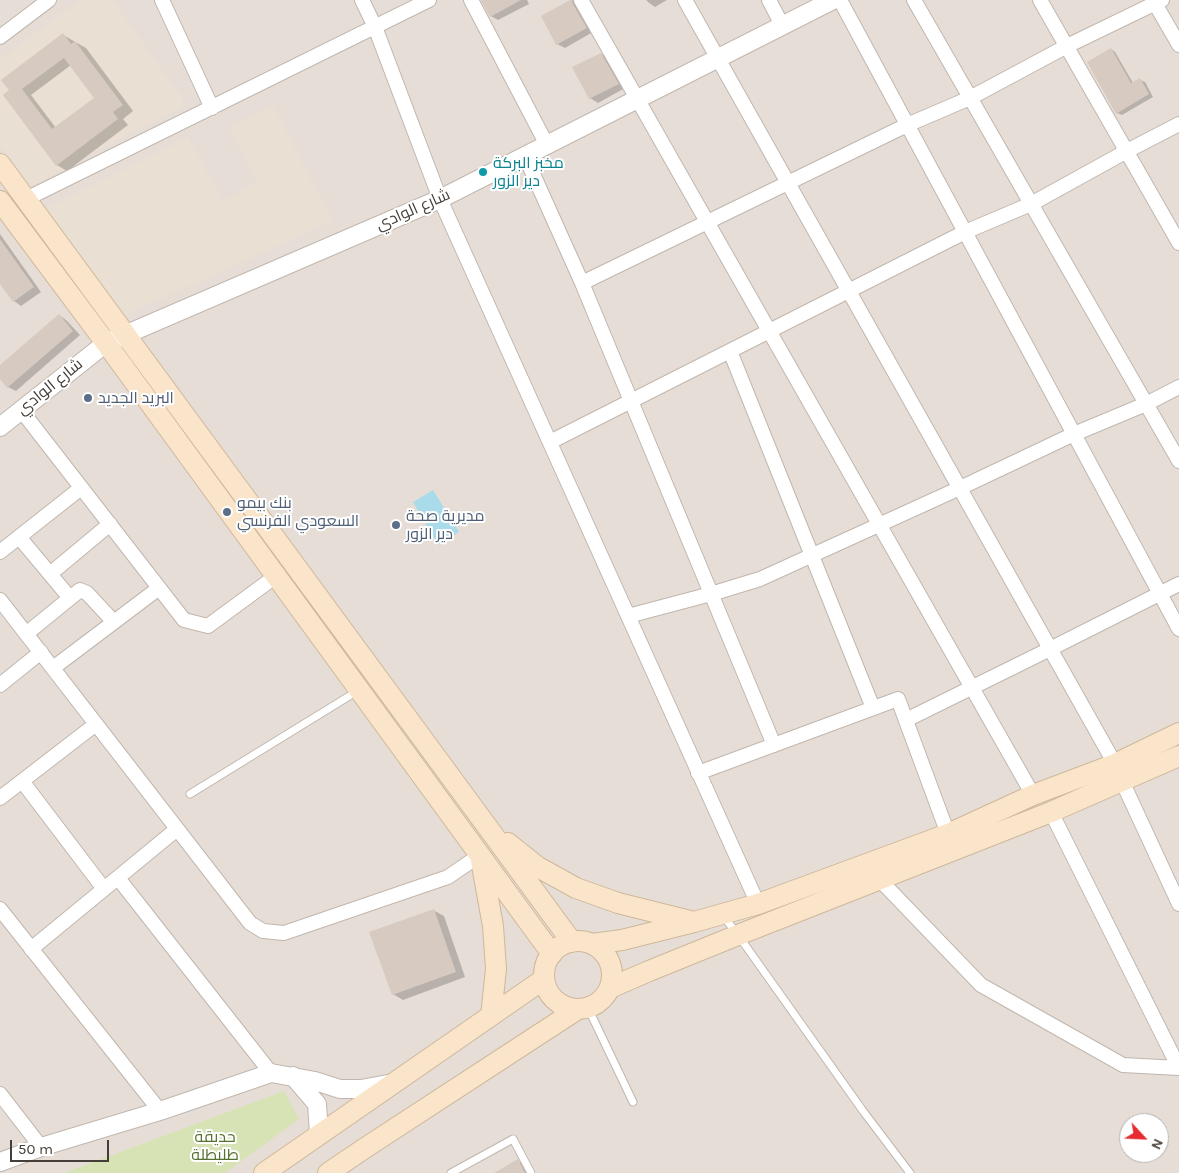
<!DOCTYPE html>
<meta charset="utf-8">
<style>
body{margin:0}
#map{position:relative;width:1179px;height:1173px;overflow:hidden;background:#f2ede7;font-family:Karla,sans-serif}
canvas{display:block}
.north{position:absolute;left:1119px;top:1113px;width:50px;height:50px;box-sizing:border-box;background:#fff;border:1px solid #b5b1af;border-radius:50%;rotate:115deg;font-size:14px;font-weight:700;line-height:20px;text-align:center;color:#453d37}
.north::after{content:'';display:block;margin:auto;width:18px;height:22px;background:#e72a31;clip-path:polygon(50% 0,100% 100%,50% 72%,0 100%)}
.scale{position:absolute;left:10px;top:1140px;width:99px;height:22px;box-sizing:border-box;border:2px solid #453d37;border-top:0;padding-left:6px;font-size:15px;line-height:18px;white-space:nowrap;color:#453d37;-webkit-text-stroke:4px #fff;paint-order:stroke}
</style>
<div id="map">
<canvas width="1179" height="1173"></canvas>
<div class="north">N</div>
<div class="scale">50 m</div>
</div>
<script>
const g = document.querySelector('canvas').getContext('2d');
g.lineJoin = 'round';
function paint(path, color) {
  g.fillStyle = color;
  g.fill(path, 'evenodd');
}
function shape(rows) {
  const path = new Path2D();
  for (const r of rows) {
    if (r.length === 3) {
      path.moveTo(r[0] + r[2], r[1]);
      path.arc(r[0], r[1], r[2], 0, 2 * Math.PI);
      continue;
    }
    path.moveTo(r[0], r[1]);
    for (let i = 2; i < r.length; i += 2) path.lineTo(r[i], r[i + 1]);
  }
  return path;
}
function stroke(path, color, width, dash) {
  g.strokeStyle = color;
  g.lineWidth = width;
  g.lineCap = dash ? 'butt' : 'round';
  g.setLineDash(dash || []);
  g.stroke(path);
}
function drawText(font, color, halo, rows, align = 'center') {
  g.font = font + ' Karla,Cairo,sans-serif';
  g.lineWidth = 4;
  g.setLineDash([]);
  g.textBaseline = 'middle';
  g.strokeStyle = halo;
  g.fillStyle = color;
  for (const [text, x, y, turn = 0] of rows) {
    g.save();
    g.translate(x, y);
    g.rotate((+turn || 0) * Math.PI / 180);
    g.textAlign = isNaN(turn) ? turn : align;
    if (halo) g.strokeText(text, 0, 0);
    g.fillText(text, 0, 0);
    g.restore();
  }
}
paint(shape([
 [0,0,1179,0,1179,1173,0,1173],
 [1129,1123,1159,1123,1159,1153,1129,1153]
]), '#e6ded6');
paint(shape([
 [80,0,112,0,183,99,180,108,29,187,0,146,0,59],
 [273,106,332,221,127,314,120,312,46,209,188,137,223,202,258,181,229,129]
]), '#eadfd3');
paint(shape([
 [284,1091,299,1119,225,1173,64,1173]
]), '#d7e3b4');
paint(shape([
 [433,490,459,532,438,545,413,502]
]), '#a9dbea');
paint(shape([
 [482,0,527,0,529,4,498,20,491,16],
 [573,0,580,4,593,32,565,48,557,44,542,17],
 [646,0,667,0,655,7,648,2],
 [63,35,86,48,133,111,123,119,128,125,67,171,57,165,5,95],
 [71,65,95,98,56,128,31,95],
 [1111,49,1115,52,1133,83,1140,80,1145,82,1153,97,1122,115,1117,113],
 [601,54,608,58,625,88,598,103,590,98],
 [0,234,41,292,21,306,14,301,0,281],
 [59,315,66,320,80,335,16,391,8,387,0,377,0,367],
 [433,910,444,916,465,977,403,1000,393,994],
 [518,1161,528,1167,531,1173,497,1173]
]), '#0003');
paint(shape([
 [481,0,521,0,490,17],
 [570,0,572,0,573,4,587,28,556,45,541,16],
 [63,33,71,44,75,41,123,105,113,112,118,119,56,166,3,95,9,90,1,80],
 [64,58,94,98,52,129,22,89],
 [1111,48,1131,83,1140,78,1149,94,1116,114,1087,62],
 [601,53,619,84,589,99,572,67],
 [0,239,34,287,13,302,0,284],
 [59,314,73,331,7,388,0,379,0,365],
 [434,909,456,972,392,995,369,932],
 [518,1159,525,1173,494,1173]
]), '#d6cac1');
const service = shape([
 [190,794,359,690],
 [724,917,738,935,863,1111,910,1173],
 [588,1008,633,1102],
 [451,1173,513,1139,531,1173]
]);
const minor = shape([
 [162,0,212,108],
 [362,0,375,27,440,199,758,904],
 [471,0,547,145],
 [581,0,1033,795],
 [685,0,1115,764],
 [769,0,782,25],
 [840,0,1179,629],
 [914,0,1179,461],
 [1040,0,1179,243],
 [1153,0,1179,45],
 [0,37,49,0],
 [525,156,582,283,774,745],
 [26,199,429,0],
 [582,283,907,125,970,98,1067,46,1162,0],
 [730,351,873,708],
 [21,410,184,620,208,626,276,576],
 [550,442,965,232,1031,204,1127,151,1179,124],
 [19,537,70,598],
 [0,552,81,488],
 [50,574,110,524],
 [0,600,250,923,263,931,284,933,448,877,480,855],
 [628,616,711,594,760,579,960,488,1074,434,1146,404,1179,387],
 [26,634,80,590,87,593,114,622],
 [53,668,159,588],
 [0,685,41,652],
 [906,720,1050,649,1179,584],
 [698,773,898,699,948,834],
 [22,781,104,889],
 [1122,781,1179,904],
 [0,798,96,724],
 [1051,812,1179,1068],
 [118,878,271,1073],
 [879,879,981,985,1123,1065,1179,1068],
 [0,909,160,1111],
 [31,949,177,829],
 [0,1094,41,1147]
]);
const tertiary = shape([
 [0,427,106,343,440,199,833,0],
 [293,1076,317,1104,319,1134],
 [0,1162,41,1147,160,1111,271,1073,315,1081,340,1089,361,1089,393,1083]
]);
const secondary = shape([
 [0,164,572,942],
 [0,201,106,343,552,954],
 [508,843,538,867,576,888,618,903,690,921],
 [481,860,493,926,496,969,491,1016],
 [578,975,34],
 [592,944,622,940,694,922,758,904,948,834,1033,795,1115,764,1179,733],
 [610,988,649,971,738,935,1051,812,1179,756],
 [264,1173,544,979],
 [328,1173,365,1148,578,1009]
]);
stroke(service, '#c0b6ae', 9);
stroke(minor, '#c0b6ae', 16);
stroke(tertiary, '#c0b6ae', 20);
stroke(secondary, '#ceb79b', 22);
stroke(service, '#fff', 7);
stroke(minor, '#fff', 14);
stroke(tertiary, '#fff', 18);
stroke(secondary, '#fae5ca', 20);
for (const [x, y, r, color] of [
 [483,172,5,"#0f9aa8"],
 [88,398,5,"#5c6f8a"],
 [227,512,5,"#5c6f8a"],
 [396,525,5,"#5c6f8a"]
]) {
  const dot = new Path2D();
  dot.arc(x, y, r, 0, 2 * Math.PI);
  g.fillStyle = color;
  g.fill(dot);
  stroke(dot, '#fff', 2);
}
drawText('16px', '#0d838f', '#fff', [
 ["مخبز البركة",493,163],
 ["دير الزور",493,181]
], 'left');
drawText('16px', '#453d37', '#fff', [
 ["شارع الوادي",413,210,-24],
 ["شارع الوادي",50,387,-39]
]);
drawText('16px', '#4e5e75', '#fff', [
 ["البريد الجديد",98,398],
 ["بنك بيمو",237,503],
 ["السعودي الفرنسي",237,521],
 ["مديرية صحة",406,516],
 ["دير الزور",406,534]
], 'left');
drawText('16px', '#55712f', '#fff', [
 ["حديقة",215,1137],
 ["طليطلة",215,1155]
]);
</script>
